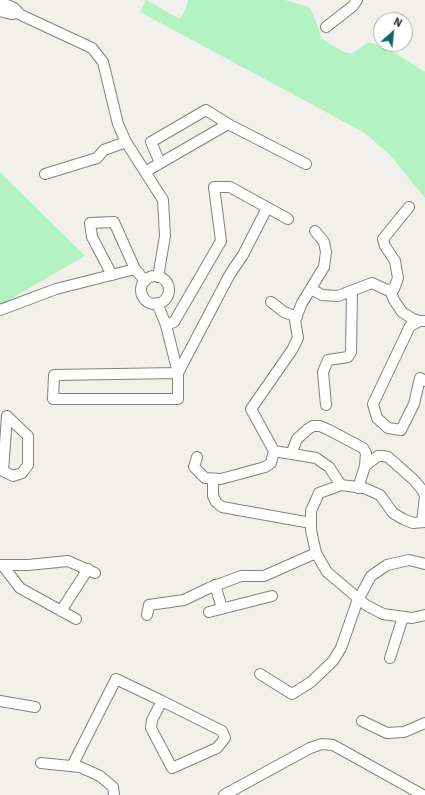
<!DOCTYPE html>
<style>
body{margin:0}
#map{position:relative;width:425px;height:795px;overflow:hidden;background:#f2f0eb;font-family:"IBM Plex Sans",sans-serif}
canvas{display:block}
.north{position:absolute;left:373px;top:12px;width:40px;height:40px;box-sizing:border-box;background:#fff;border:1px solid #ababaa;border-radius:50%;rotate:27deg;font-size:11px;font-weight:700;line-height:16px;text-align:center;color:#2e2d2b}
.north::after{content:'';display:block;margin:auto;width:14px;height:18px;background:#156462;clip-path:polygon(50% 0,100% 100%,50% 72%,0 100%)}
</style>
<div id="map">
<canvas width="425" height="795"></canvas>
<div class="north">N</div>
</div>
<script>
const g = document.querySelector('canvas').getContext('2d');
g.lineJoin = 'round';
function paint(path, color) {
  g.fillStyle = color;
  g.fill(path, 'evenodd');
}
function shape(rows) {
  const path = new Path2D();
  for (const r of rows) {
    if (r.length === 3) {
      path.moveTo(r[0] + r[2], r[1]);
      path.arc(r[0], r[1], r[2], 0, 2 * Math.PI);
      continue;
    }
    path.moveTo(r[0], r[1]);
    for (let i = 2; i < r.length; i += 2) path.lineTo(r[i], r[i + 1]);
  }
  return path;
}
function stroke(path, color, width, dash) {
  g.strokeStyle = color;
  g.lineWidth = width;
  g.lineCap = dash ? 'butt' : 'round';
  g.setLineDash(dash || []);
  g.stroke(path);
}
paint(shape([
 [146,0,180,19,186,8,188,0,285,0,309,7,316,21,322,39,342,51,351,54,369,42,389,49,425,72,425,198,390,155,365,133,140,12],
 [0,172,85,256,0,305]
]), '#b3f2c3');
const minor = shape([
 [0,2,14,8,21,15,92,48,103,62,118,124,126,142,163,200,165,236,158,277],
 [0,11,11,14,19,13],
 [326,27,353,6,357,0],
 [160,163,151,142,206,110,228,124,306,164],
 [145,172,228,124],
 [45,174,97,158,104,150,126,142],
 [315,231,324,242,326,252,324,267,302,303,295,320,298,338,292,350,251,409,274,451,316,458,329,467,341,485,364,488,380,495,393,513,403,519,413,523,425,522],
 [112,275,92,237,90,223,114,222,135,269],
 [155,290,14],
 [311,289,322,295,338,296,372,283,387,290,394,289,398,278,395,261,385,246,383,239,409,207],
 [390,290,394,300,402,312,413,319,420,321],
 [271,302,284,312,297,317],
 [157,303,166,325,178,373],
 [0,310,56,289,135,269,145,281],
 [425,321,420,321,410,326,373,404,377,418,388,428,401,430,414,404,420,378,425,381],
 [166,325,174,322,221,241,214,187,230,187,288,219],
 [178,373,178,399,53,399,54,375,178,373],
 [178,373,230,274,243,255,267,208],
 [326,405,323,372,328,360,348,357,351,352,352,292],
 [7,416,28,436,28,465,22,473,13,476,3,471,7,416],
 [291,454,297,439,308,429,313,426,320,426,329,430,363,448,366,453,365,466,358,488],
 [197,457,194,467,205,478,221,479,265,467,271,463,274,451],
 [365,466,378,456,383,456,388,457,414,480,423,491,425,496,422,522],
 [213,479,213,496,216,502,222,507,311,523],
 [341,485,319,493,311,511,311,530,316,553,327,572,366,605,383,614,412,618,425,615],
 [0,565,28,565,68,561,95,573],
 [3,566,20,588,76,619],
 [215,585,222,608],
 [61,611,88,569],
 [209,612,272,596],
 [147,615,149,605,184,600,209,588,241,576,264,576,316,553],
 [390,658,403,617],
 [260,674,292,694,311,682,333,661,341,648,357,602,371,576,387,565,409,560,425,564],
 [0,701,35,707],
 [162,701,222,731,225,738,217,748,172,768,151,728,152,720,162,701],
 [362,721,387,733,404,732,425,723],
 [41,763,80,767,100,776,113,787,114,795],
 [72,766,116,679,162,701],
 [224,795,310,748,322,744,333,745,423,795]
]);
stroke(minor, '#83827d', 12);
stroke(minor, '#fff', 10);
</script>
